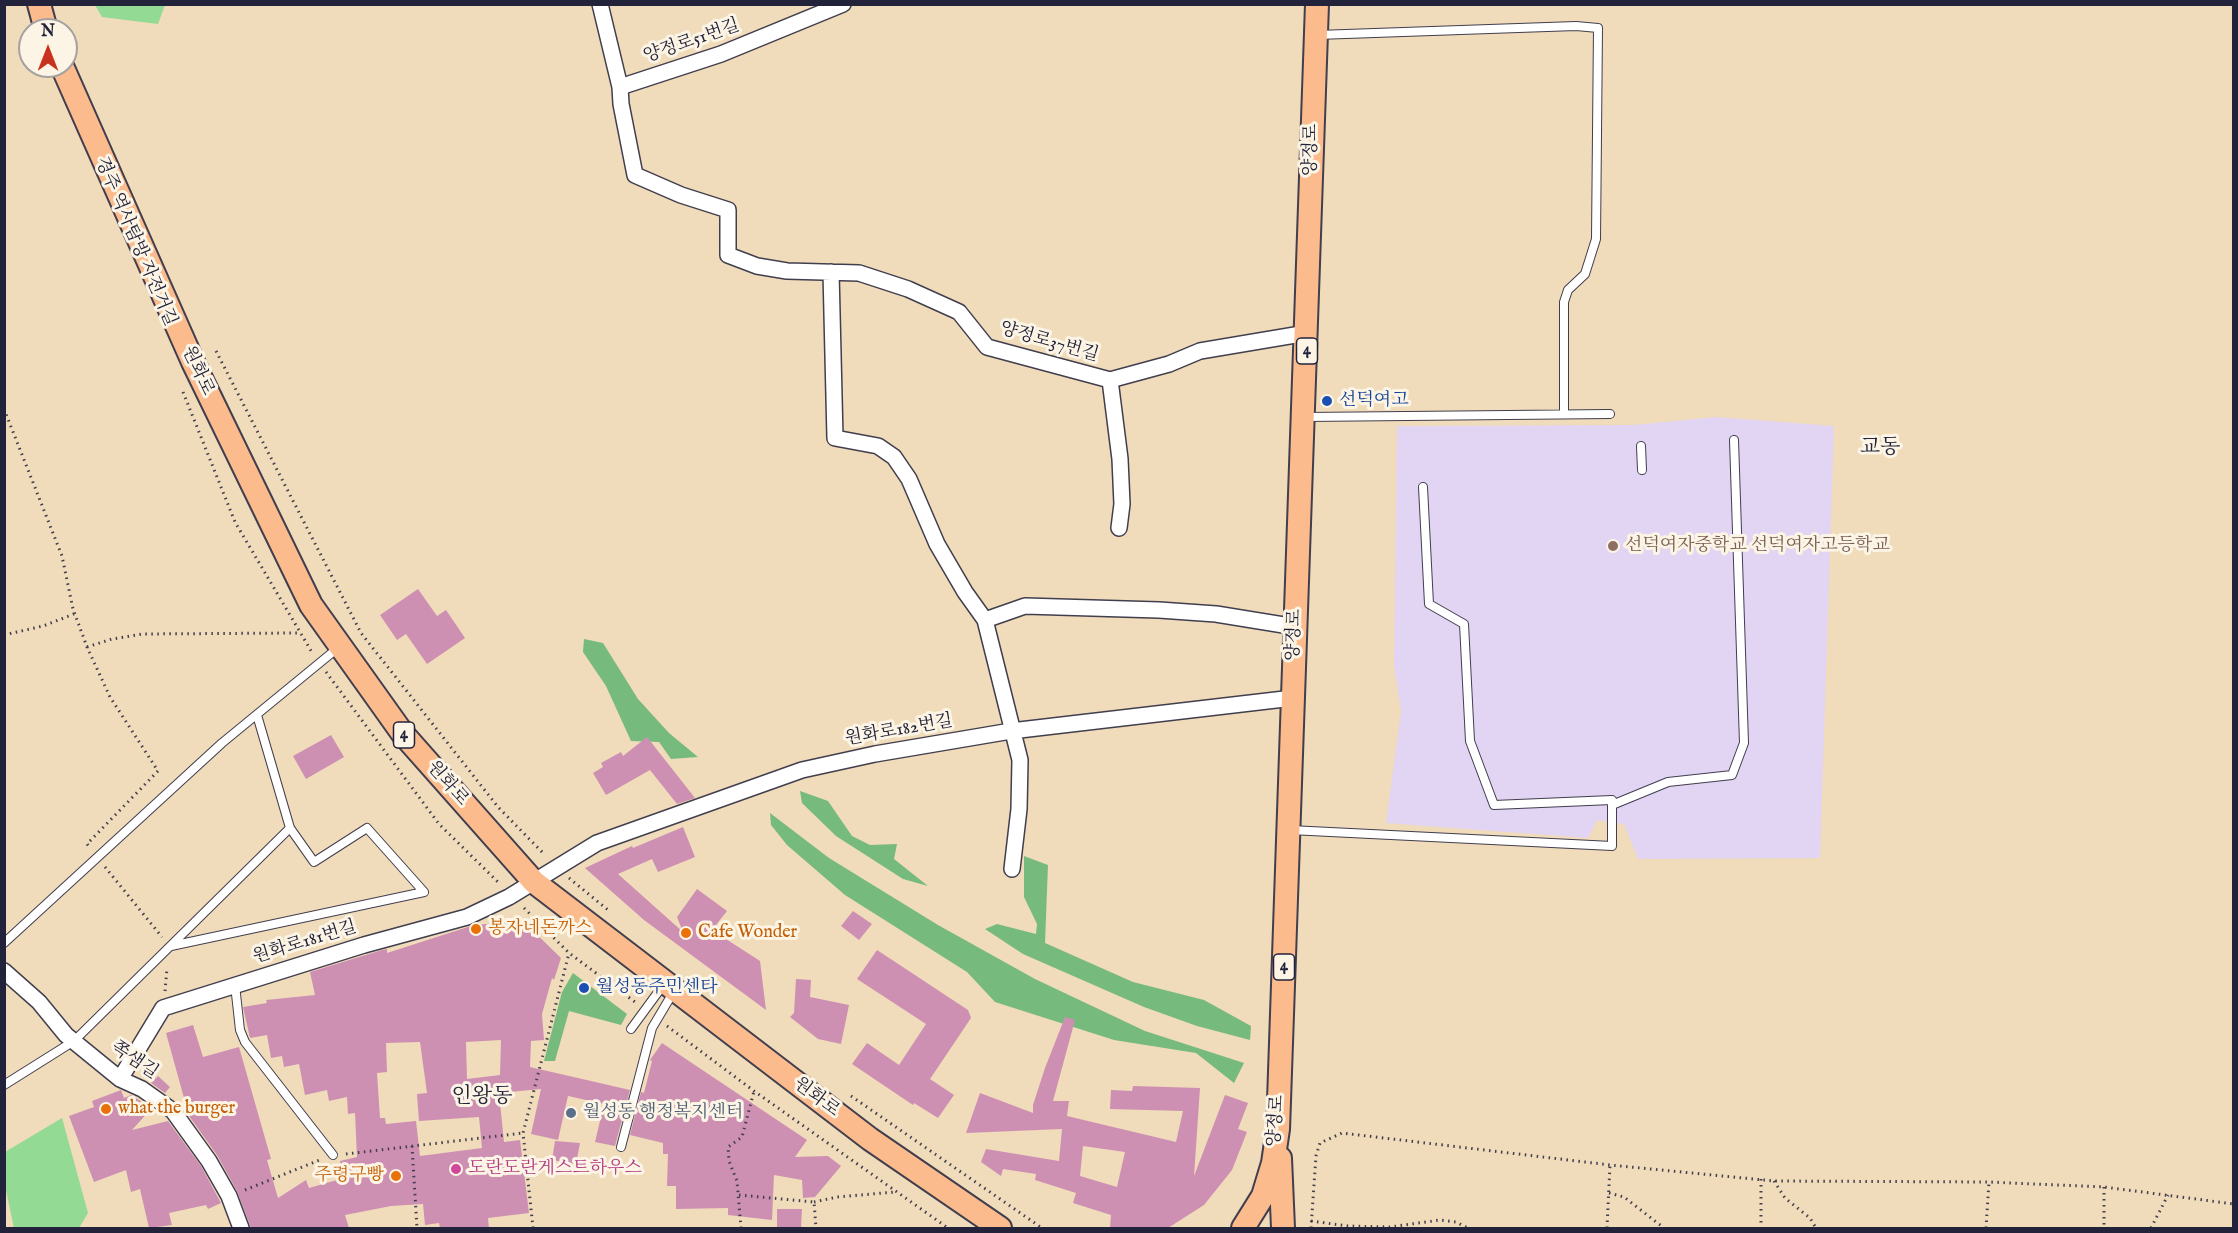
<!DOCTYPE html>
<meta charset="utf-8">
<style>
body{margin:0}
#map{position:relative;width:2238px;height:1233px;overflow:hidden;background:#f0dbba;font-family:"IM FELL English",serif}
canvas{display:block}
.frame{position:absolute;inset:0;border:6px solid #22223b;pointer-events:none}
.north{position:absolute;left:18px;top:18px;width:60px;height:60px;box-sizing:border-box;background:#fcf5e5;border:2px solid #a5a1a1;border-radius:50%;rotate:0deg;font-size:16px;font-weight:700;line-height:24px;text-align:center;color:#22223b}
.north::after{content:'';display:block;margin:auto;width:21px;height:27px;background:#c8321e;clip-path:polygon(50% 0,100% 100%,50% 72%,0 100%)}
</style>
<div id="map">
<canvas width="2238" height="1233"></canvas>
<div class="frame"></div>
<div class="north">N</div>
</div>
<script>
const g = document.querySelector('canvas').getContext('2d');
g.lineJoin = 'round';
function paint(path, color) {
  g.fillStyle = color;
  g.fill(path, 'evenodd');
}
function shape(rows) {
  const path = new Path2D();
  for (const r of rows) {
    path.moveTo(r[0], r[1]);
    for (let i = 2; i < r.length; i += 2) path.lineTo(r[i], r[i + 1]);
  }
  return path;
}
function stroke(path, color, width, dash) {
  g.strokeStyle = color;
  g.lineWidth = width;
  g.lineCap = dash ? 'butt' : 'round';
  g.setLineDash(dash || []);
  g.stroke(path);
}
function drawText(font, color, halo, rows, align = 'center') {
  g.font = font + ' "IM FELL English","Noto Serif KR",serif';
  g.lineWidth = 6;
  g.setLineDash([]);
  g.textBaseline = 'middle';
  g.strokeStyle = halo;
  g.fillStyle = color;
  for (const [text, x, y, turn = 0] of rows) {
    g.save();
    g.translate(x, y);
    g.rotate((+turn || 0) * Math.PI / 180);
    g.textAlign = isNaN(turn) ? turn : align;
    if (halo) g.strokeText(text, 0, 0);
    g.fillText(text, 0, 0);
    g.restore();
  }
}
paint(shape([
 [1716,417,1834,426,1820,858,1638,859,1624,824,1597,820,1588,838,1386,823,1401,711,1394,666,1397,426,1633,425]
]), '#e2d4f3');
paint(shape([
 [95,5,95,4,165,5,158,24,102,17],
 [62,1118,88,1213,79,1228,14,1228,5,1186,5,1152]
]), '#93da95');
paint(shape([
 [584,639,603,643,638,699,669,733,698,757,671,759,659,742,631,741,606,686,583,652],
 [800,791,828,801,852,836,870,845,897,844,894,859,928,886,903,879,836,836,802,803],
 [770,813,829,858,938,925,1035,979,1145,1031,1244,1063,1234,1083,1196,1053,1114,1040,995,1002,967,972,845,895,787,845,771,825],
 [1024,856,1048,865,1045,943,1133,982,1204,1000,1251,1026,1250,1040,1197,1026,1144,1007,1023,954,985,929,997,924,1036,934,1037,924,1024,897],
 [573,973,627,1014,621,1025,569,1011,555,1061,544,1061,562,992]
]), '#76ba7e');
paint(shape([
 [418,589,437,616,446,610,465,638,427,664,406,634,397,640,380,615],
 [331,735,344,757,306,779,293,756],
 [647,737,695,798,677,804,650,770,606,795,593,773,603,767,601,763,621,752,623,756],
 [683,827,695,857,658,872,652,859,618,874,683,932,677,917,697,889,727,911,712,930,760,961,766,1010,644,920,585,868,632,846,633,848],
 [853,911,872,924,859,940,841,926],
 [518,916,561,958,554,980,552,978,542,1014,544,1040,531,1041,530,1067,630,1090,615,1146,595,1142,604,1104,568,1096,558,1140,531,1134,541,1089,499,1093,504,1142,520,1140,529,1213,488,1218,489,1228,440,1228,439,1223,425,1225,423,1204,391,1206,345,1215,349,1228,251,1228,237,1191,217,1155,189,1116,166,1033,193,1025,203,1057,239,1047,271,1159,267,1160,278,1198,306,1180,309,1188,344,1178,340,1161,357,1157,355,1113,348,1114,347,1097,329,1101,327,1090,305,1095,299,1064,284,1067,282,1056,271,1058,267,1035,250,1038,243,1007,267,1003,266,1000,315,995,310,972,382,950,387,949,387,953,474,925,512,922],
 [501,1040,500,1075,467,1079,466,1042],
 [420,1042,427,1093,417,1094,419,1121,479,1117,482,1148,420,1156,416,1121,386,1124,385,1118,380,1118,377,1073,387,1072,386,1043],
 [877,950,968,1010,971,1018,930,1079,954,1095,938,1118,914,1103,913,1105,852,1064,867,1043,899,1065,926,1024,857,979],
 [796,979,811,980,810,997,849,1005,841,1044,818,1039,790,1017,794,1013],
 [1065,1017,1075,1020,1053,1101,1069,1101,1067,1116,1176,1142,1183,1111,1110,1109,1111,1090,1132,1091,1133,1086,1200,1088,1194,1176,1225,1095,1248,1103,1238,1129,1247,1132,1232,1170,1204,1205,1168,1228,1110,1228,1111,1215,1073,1203,1076,1193,1035,1180,1036,1174,1003,1169,1001,1176,981,1162,986,1149,1059,1161,1062,1129,966,1133,980,1093,1033,1113,1033,1105,1045,1068],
 [1083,1146,1125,1152,1117,1187,1080,1176],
 [662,1043,807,1140,795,1157,828,1156,841,1166,815,1197,803,1198,802,1180,774,1175,772,1220,728,1215,728,1208,676,1209,676,1186,667,1186,668,1154,663,1154,663,1143,630,1135,641,1092,644,1093,652,1061,650,1060],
 [158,1076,170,1087,165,1093,151,1083],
 [121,1090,124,1098,131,1095,152,1108,132,1130,168,1121,201,1166,221,1203,208,1209,206,1205,169,1213,172,1225,149,1228,140,1189,131,1192,126,1170,94,1182,69,1116,94,1107,92,1101],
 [555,1141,580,1143,576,1164,552,1160],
 [777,1209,802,1209,801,1228,777,1228]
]), '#ce90b2');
const lane = shape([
 [1317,35,1576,26,1598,28,1596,239,1585,274,1568,290,1564,302,1564,414],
 [1305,417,1610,414],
 [1641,446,1642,470],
 [1612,805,1668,782,1732,775,1744,743,1734,440],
 [1290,830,1612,846,1612,800,1494,805,1470,741,1464,624,1429,604,1423,487],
 [4,943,222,743,339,647],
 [171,946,424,892,367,828,314,862,290,828],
 [235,985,240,1030,245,1042,333,1155],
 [631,1029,664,984],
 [4,1085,74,1041,290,828,257,715],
 [621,1147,652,1028,674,991]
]);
const street = shape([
 [600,4,620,87,621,104,635,175,681,195,728,210,728,255,757,266,787,271,859,273,908,289,959,312,987,347,1110,380,1169,364,1200,351,1307,333],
 [620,87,721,54,843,4],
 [831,272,835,438,878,446,894,457,909,479,937,544,965,592,985,620,1025,606,1159,610,1216,614,1296,627],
 [1110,380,1120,459,1122,504,1119,528],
 [985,620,1020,760,1019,809,1012,869],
 [4,971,39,1002,66,1035,120,1079,142,1089,173,1111,209,1161,229,1196,241,1228],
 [120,1079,163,1008,364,945,467,917,509,897,597,843,802,770,875,754,1011,731,1293,698]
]);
const primary = shape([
 [39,4,46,30],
 [62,66,193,362,311,605,403,734,534,882,870,1139,1000,1228],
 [1280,1158,1283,1228],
 [1243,1228,1263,1196,1273,1163,1278,1129,1317,4]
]);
stroke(lane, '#413e4e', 10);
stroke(street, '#413e4e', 18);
stroke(primary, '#413e4e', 26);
stroke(shape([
 [216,351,361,633,498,807,545,855],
 [183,392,235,522,313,654],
 [4,409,62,556,73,609,87,647,110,697,158,771,87,844,90,848],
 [4,635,43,626,74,614],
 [87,647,112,639,143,634,298,633],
 [326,672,439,824,500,884],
 [105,867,162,937],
 [569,878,608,910],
 [524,908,569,953,635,1002],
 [165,991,167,968],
 [667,1026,754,1091,948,1228],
 [851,1096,1042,1228],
 [412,1146,417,1228],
 [346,1154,523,1133],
 [1761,1179,1761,1228],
 [1774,1181,1785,1198,1810,1218,1816,1228],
 [2104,1187,2104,1228],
 [245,1190,322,1159],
 [1609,1193,1624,1197,1664,1228],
 [739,1195,814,1202,816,1228],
 [814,1202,837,1197,895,1192],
 [1311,1221,1348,1226,1390,1227,1440,1220,1456,1222,1468,1228],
 [533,1228,523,1133,569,953],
 [741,1228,737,1181,729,1161,728,1147,742,1137,754,1091],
 [1311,1228,1316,1156,1320,1143,1342,1133,1610,1165,1774,1181,1989,1182,2104,1187,2234,1204],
 [1607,1228,1610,1165],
 [1986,1228,1989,1182],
 [2151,1228,2168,1195]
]), '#413e4e', 3, [1.5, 4.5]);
stroke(lane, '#fff', 8);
stroke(street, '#fff', 15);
stroke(primary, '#fbbb8c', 22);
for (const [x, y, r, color] of [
 [1327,401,6,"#1a4fb4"],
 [1613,546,6,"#8d6e63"],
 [476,929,6,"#e8710a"],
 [686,933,6,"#e8710a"],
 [584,988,6,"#1a4fb4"],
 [106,1109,6,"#e8710a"],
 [571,1113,6,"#5c6f8a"],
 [456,1169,6,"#d1479c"],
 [396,1176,6,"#e8710a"]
]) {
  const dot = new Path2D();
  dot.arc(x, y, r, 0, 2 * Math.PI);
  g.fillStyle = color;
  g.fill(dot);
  stroke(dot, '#fcf5e5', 2);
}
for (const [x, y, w] of [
 [1307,351,21],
 [404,735,21],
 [1284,967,21]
]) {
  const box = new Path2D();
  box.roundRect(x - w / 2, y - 13, w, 26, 4.5);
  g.fillStyle = '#fcf5e5';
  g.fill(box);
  stroke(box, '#22223b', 1.5);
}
drawText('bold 16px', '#22223b', null, [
 ["4",1307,351],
 ["4",404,735],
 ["4",1284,967]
]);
drawText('18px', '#22223b', '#fcf5e5', [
 ["양정로51번길",692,42,-19],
 ["양정로",1312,150,-89],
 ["경주 역사탐방 자전거길",135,242,67],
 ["양정로37번길",1049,343,16],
 ["원화로",197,371,65],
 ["양정로",1295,635,-88],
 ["원화로182번길",899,731,-10],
 ["원화로",447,784,49],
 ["원화로181번길",305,943,-17],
 ["쪽샘길",134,1061,34],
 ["원화로",816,1098,37],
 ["양정로",1277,1121,-86]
]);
drawText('18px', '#164399', '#fcf5e5', [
 ["선덕여고",1339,401],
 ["월성동주민센타",596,988]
], 'left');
drawText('18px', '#785e54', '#fcf5e5', [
 ["선덕여자중학교 선덕여자고등학교",1625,546]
], 'left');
drawText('18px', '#c56008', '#fcf5e5', [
 ["봉자네돈까스",488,929],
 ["Cafe Wonder",698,933],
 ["what the burger",118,1109],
 ["주령구빵",384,1176,"right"]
], 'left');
drawText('18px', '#4e5e75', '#fcf5e5', [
 ["월성동 행정복지센터",583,1113]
], 'left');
drawText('18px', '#b23c85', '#fcf5e5', [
 ["도란도란게스트하우스",468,1169]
], 'left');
drawText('21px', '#22223b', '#fcf5e5', [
 ["교동",1880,449],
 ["인왕동",482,1098]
]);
</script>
